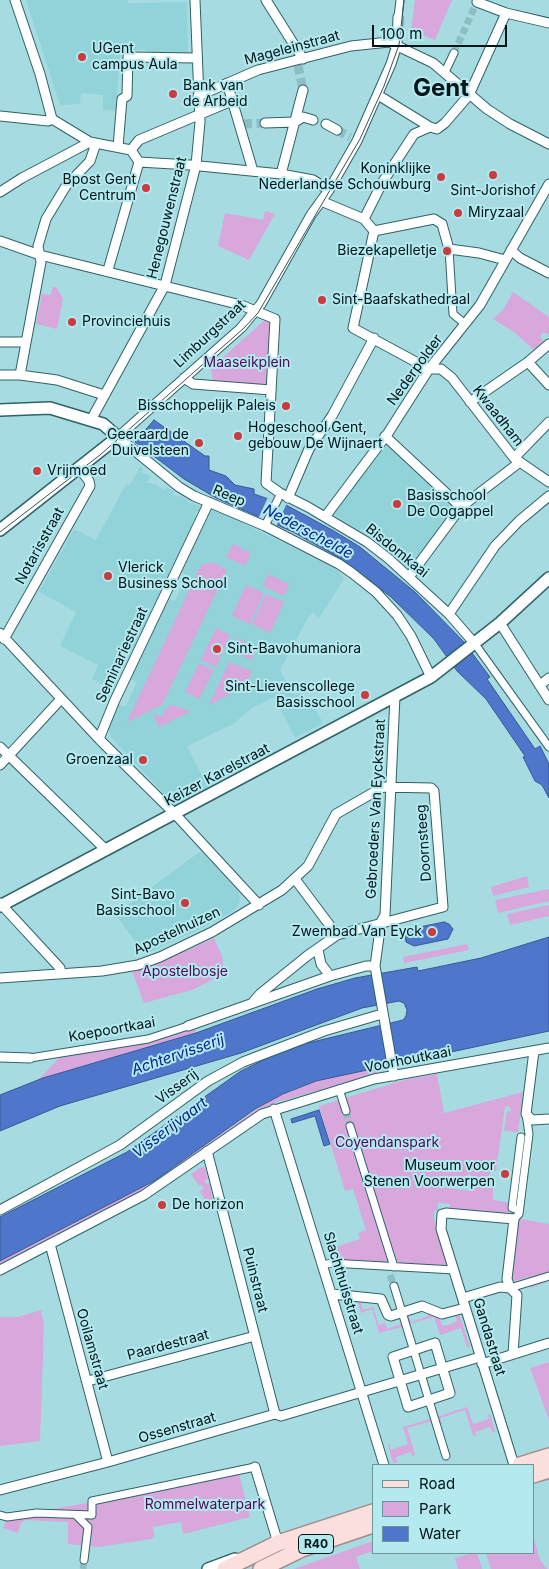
<!DOCTYPE html>
<style>
body{margin:0}
#map{position:relative;width:549px;height:1569px;overflow:hidden;background:#a6dce1;font-family:Inter,sans-serif}
canvas{display:block}
.legend{position:absolute;left:372px;top:1464px;width:162px;height:90px;box-sizing:border-box;background:#b3e9ef;border:1px solid #6c9499;margin:0;padding:6px 9px;list-style:none;font-size:15px;color:#011417}
.legend li{display:flex;align-items:center;gap:10px;height:25px}
.legend b{width:25px;border:1px solid #6c9499}
.scale{position:absolute;left:372px;top:25px;width:135px;height:22px;box-sizing:border-box;border:2px solid #011417;border-top:0;padding-left:6px;font-size:15px;line-height:18px;white-space:nowrap;color:#011417;-webkit-text-stroke:4px #b3e9ef;paint-order:stroke}
</style>
<div id="map">
<canvas width="549" height="1569"></canvas>
<ul class="legend">
<li><b style="height:6px;background:#fbdfdc"></b>Road</li>
<li><b style="height:14px;background:#d8a7dc"></b>Park</li>
<li><b style="height:14px;background:#4e76ca"></b>Water</li>
</ul>
<div class="scale">100 m</div>
</div>
<script>
const g = document.querySelector('canvas').getContext('2d');
g.lineJoin = 'round';
function paint(path, color) {
  g.fillStyle = color;
  g.fill(path, 'evenodd');
}
function shape(rows) {
  const path = new Path2D();
  for (const r of rows) {
    path.moveTo(r[0], r[1]);
    for (let i = 2; i < r.length; i += 2) path.lineTo(r[i], r[i + 1]);
  }
  return path;
}
function stroke(path, color, width, dash) {
  g.strokeStyle = color;
  g.lineWidth = width;
  g.lineCap = dash ? 'butt' : 'round';
  g.setLineDash(dash || []);
  g.stroke(path);
}
function drawText(font, color, halo, rows, align = 'center') {
  g.font = font + ' Inter,sans-serif';
  g.lineWidth = 4;
  g.setLineDash([]);
  g.textBaseline = 'middle';
  g.strokeStyle = halo;
  g.fillStyle = color;
  for (const [text, x, y, turn = 0] of rows) {
    g.save();
    g.translate(x, y);
    g.rotate((+turn || 0) * Math.PI / 180);
    g.textAlign = isNaN(turn) ? turn : align;
    if (halo) g.strokeText(text, 0, 0);
    g.fillText(text, 0, 0);
    g.restore();
  }
}
paint(shape([
 [26,0,128,0,128,3,187,2,188,54,150,53,144,49,136,50,135,53,120,53,116,111,103,110,103,95,81,93,80,104,60,105],
 [388,443,457,507,411,567,408,568,361,528,359,530,333,514],
 [140,467,143,469,141,472,150,476,147,483,156,484,164,490,166,487,174,491,173,495,183,497,191,504,192,502,199,506,200,509,195,514,196,517,113,690,92,679,98,665,60,646,76,612,39,592,74,529,96,540,126,484,130,485],
 [212,510,233,518,336,569,344,579,319,618,312,612,305,623,280,670,294,695,300,693,305,702,310,700,323,723,295,738,274,697,252,708,233,724,187,746,209,789,176,807,110,736,108,727,119,704,125,707,130,697,137,682,130,679,168,598,175,601,187,575,180,571],
 [201,851,238,891,240,899,238,906,230,913,202,928,145,954,142,943,137,944,115,914]
]), '#92d2d9');
paint(shape([
 [415,0,452,0,435,40,411,31],
 [265,211,275,214,249,260,218,246,225,213,263,220],
 [53,287,56,287,63,298,57,329,36,324,42,294,50,295],
 [513,292,549,317,549,335,543,332,540,337,544,341,534,350,514,332,493,319,503,310],
 [267,318,271,322,266,385,213,382,211,368],
 [233,544,251,553,245,566,226,557],
 [208,563,215,563,227,570,162,705,127,722,201,565],
 [268,574,289,584,284,596,263,586],
 [246,585,264,593,250,624,232,616],
 [266,594,284,602,270,633,252,624],
 [216,628,230,635,216,667,201,660],
 [237,638,257,648,251,660,231,651],
 [229,662,252,671,245,686,209,705],
 [199,663,214,670,199,699,185,692],
 [172,705,191,711,159,727,154,716,157,714,162,717,165,709],
 [527,876,529,887,493,896,491,887],
 [549,889,549,901,498,913,495,900],
 [549,905,549,916,510,925,507,914],
 [214,938,222,956,224,974,192,990,144,1003,132,971,188,950],
 [467,944,469,950,404,963,403,957],
 [194,1027,196,1033,38,1080,61,1056],
 [379,1067,381,1072,274,1103,258,1111,141,1192,0,1266,0,1261,154,1181,268,1101,316,1081],
 [437,1074,444,1113,523,1092,518,1132,504,1131,507,1111,511,1111,511,1109,508,1106,505,1107,496,1171,490,1171,489,1179,493,1180,493,1200,510,1203,509,1213,450,1208,450,1204,438,1203,438,1210,434,1211,434,1219,450,1268,331,1262,327,1250,360,1239,358,1233,366,1230,353,1189,345,1191,319,1106,404,1080],
 [470,1174,473,1178,471,1184,474,1184,473,1191,439,1187,439,1182,465,1183,464,1177],
 [201,1167,205,1168,208,1179,205,1180,206,1184,209,1183,215,1208,207,1210,202,1203,206,1201,200,1192,204,1188,201,1185,199,1186,191,1174],
 [521,1219,549,1224,549,1281,531,1288,528,1277,515,1281,511,1279,518,1221],
 [343,1298,359,1299,363,1310,373,1307,379,1325,385,1323,387,1329,401,1324,400,1319,402,1318,405,1326,379,1333,372,1309,361,1313,358,1302,346,1307],
 [41,1310,44,1324,40,1441,0,1446,0,1317,18,1317],
 [428,1313,439,1316,442,1326,452,1324,457,1321,455,1315,460,1316,470,1347,467,1347,461,1328,440,1335,434,1317,409,1324,406,1317,409,1316,411,1322,428,1316],
 [549,1362,549,1420,530,1368],
 [467,1407,473,1424,489,1419,488,1414,490,1414,495,1432,493,1433,490,1427,475,1432,476,1436,473,1435,465,1410,440,1418,442,1424,440,1425,437,1417],
 [433,1418,432,1421,407,1428,415,1454,412,1457,411,1452,396,1457,397,1463,393,1463,388,1446,389,1444,391,1450,408,1444,403,1427],
 [239,1474,250,1517,183,1534,181,1522,153,1527,154,1536,152,1539,99,1547,68,1544,68,1522,25,1520,21,1523,18,1533,3,1528,6,1521,0,1518,116,1498,118,1500],
 [533,1536,540,1560,547,1569,491,1569,486,1553,533,1553],
 [373,1541,373,1551,356,1557,360,1569,294,1569],
 [472,1553,477,1553,482,1569,458,1569,455,1558]
]), '#d8a7dc');
const water = shape([
 [154,420,205,456,209,456,209,470,226,476,235,485,254,489,254,494,286,505,334,531,360,547,415,592,463,641,490,677,487,679,535,749,540,746,549,764,549,798,542,785,535,781,523,757,525,756,486,699,457,671,434,639,391,597,340,558,293,532,216,498,184,479,159,460,135,442,154,420],
 [444,922,449,924,453,929,448,939,414,946,406,942,405,934,410,929,444,922],
 [549,937,549,1031,316,1081,283,1094,255,1109,154,1181,0,1261,0,1217,127,1152,241,1071,272,1056,304,1044,403,1020,406,1016,407,1010,404,1003,399,1001,362,1008,241,1053,60,1106,0,1131,0,1095,43,1078,196,1033,317,989,355,978,417,967,418,971,481,958,549,937],
 [319,1110,330,1144,324,1146,315,1116,292,1123,291,1119,319,1110]
]);
paint(water, '#4e76ca');
stroke(water, '#375994', 1);
paint(shape([
 [269,495,287,503,276,527,258,519]
]), '#a6dce1');
stroke(shape([
 [454,53,476,4],
 [346,1111,350,1126],
 [390,1275,394,1286],
 [83,1569,84,1560]
]), '#8dbec3', 7, [7, 3.5]);
stroke(shape([
 [298,65,303,90],
 [243,124,265,123],
 [337,130,350,137]
]), '#8dbec3', 9, [9, 4.5]);
const pedestrian = shape([
 [398,17,400,0],
 [445,72,454,53],
 [449,249,453,314,465,324],
 [265,526,278,499],
 [475,644,549,747],
 [30,1058,148,1039,188,1026],
 [339,1089,346,1111],
 [350,1126,394,1267],
 [515,1209,512,1208,521,1137],
 [514,1219,519,1214,529,1134,526,1114],
 [323,1265,331,1263,454,1270],
 [394,1286,446,1456],
 [510,1288,549,1276],
 [0,1515,7,1517,36,1513,92,1515,92,1501,255,1467],
 [76,1515,88,1527,84,1560]
]);
const minor = shape([
 [15,0,40,74,52,119],
 [266,0,303,59],
 [506,13,549,23],
 [398,17,397,45,391,64,357,141,329,190,311,215,261,304,241,328,118,437,179,487,194,496,265,526,339,564,352,573,376,592,397,615,411,636,431,677],
 [227,83,253,171],
 [378,95,430,127,437,129,445,123,469,95,506,13,477,2],
 [198,96,258,70,351,46,389,42,433,63,487,109,510,124,549,144],
 [0,116,48,121,52,119],
 [52,119,90,142,131,150,139,162],
 [265,123,295,122,303,117,313,120],
 [326,124,337,130],
 [118,147,122,99,127,96,128,57,196,58],
 [131,150,139,140,234,100],
 [139,162,190,165,281,174,313,180,329,190],
 [281,174,303,90],
 [0,192,22,178,90,142],
 [321,201,364,219,374,231],
 [364,219,382,183,414,134,430,127],
 [374,231,353,328,429,369,441,369,452,378,514,458,549,482],
 [374,231,434,219,442,224,449,249,479,253,505,260],
 [0,241,40,255,241,305,275,319,266,483,280,493,308,507,367,542,389,559,449,614,475,644],
 [511,250,520,258,549,273],
 [108,270,139,162],
 [0,342,25,342],
 [528,362,549,385],
 [0,375,20,375,57,380,104,395],
 [20,375,41,262,38,246,46,219,66,186,90,161,96,143],
 [184,378,193,384,271,390],
 [470,402,528,362,549,344],
 [91,420,165,285,196,165,200,122,195,0],
 [385,436,461,507],
 [514,458,549,422],
 [288,498,309,449,332,416,374,338],
 [325,517,388,433,429,369,480,305,549,184],
 [409,577,461,507,520,462],
 [449,614,495,546,519,521,549,496],
 [500,623,549,700],
 [0,633,99,739,175,814,259,905],
 [4,639,90,486,89,481,79,468],
 [540,685,549,678],
 [99,739,115,700,209,502],
 [0,747,106,850],
 [0,765,61,699],
 [295,879,337,935],
 [0,903,60,968,61,973],
 [318,950,321,964,330,976],
 [0,978,102,971,138,965,160,957,212,932,282,890,308,866,336,814,383,787,431,788,434,791,443,907,337,935,307,956,260,994,253,1002],
 [188,1026,330,976,366,966,375,966],
 [534,1051,526,1114,532,1120,549,1119],
 [0,1057,30,1058],
 [394,1076,375,966,381,922,385,915,395,696],
 [274,1109,384,1465],
 [207,1151,275,1414],
 [0,1210,120,1145,208,1081,243,1062,324,1031,382,1014],
 [50,1244,108,1462],
 [0,1270,144,1195,262,1114,374,1079,549,1048],
 [332,1294,381,1299,388,1315,391,1316,422,1306,442,1314,465,1308],
 [463,1298,500,1287,510,1288],
 [435,1343,450,1393,408,1407,393,1357,435,1343],
 [513,1354,517,1295,510,1288,507,1279,514,1219,446,1213,442,1214,441,1229,514,1465],
 [482,1364,549,1343],
 [88,1381,255,1336],
 [255,1467,278,1543],
 [0,1490,108,1462,275,1414,281,1416,480,1357]
]);
const tertiary = shape([
 [0,410,50,408,103,424,118,437,0,530],
 [0,906,431,677,500,623,549,578],
 [208,1569,235,1559]
]);
const primary = shape([
 [520,1465,549,1456],
 [533,1475,549,1470],
 [225,1569,278,1543,373,1512],
 [261,1569,302,1549,373,1525]
]);
stroke(pedestrian, '#2e6267', 9);
stroke(minor, '#2e6267', 11);
stroke(tertiary, '#2e6267', 14);
stroke(primary, '#a28a88', 18);
stroke(pedestrian, '#fff', 7);
stroke(minor, '#fff', 9);
stroke(tertiary, '#fff', 11);
stroke(primary, '#fbdfdc', 15);
stroke(shape([
 [0,532,100,455,244,328,258,313,360,139,384,86,399,45,404,0]
]), '#355256', 1);
for (const [x, y, r, color] of [
 [82,57,5,"#ca3a3e"],
 [173,94,5,"#ca3a3e"],
 [493,175,5,"#ca3a3e"],
 [441,177,5,"#ca3a3e"],
 [146,188,5,"#ca3a3e"],
 [458,213,5,"#ca3a3e"],
 [447,251,5,"#ca3a3e"],
 [322,300,5,"#ca3a3e"],
 [72,322,5,"#ca3a3e"],
 [286,406,5,"#ca3a3e"],
 [238,436,5,"#ca3a3e"],
 [199,443,5,"#ca3a3e"],
 [37,471,5,"#ca3a3e"],
 [397,504,5,"#ca3a3e"],
 [108,576,5,"#ca3a3e"],
 [217,649,5,"#ca3a3e"],
 [365,695,5,"#ca3a3e"],
 [143,760,5,"#ca3a3e"],
 [185,903,5,"#ca3a3e"],
 [432,932,5,"#ca3a3e"],
 [505,1174,5,"#ca3a3e"],
 [162,1205,5,"#ca3a3e"]
]) {
  const dot = new Path2D();
  dot.arc(x, y, r, 0, 2 * Math.PI);
  g.fillStyle = color;
  g.fill(dot);
  stroke(dot, '#b3e9ef', 2);
}
for (const [x, y, w] of [
 [316,1544,35]
]) {
  const box = new Path2D();
  box.roundRect(x - w / 2, y - 9.5, w, 19, 4);
  g.fillStyle = '#b3e9ef';
  g.fill(box);
  stroke(box, '#011417', 1);
}
drawText('bold 12px', '#011417', null, [
 ["R40",316,1544]
]);
drawText('14px', '#011417', '#b3e9ef', [
 ["Mageleinstraat",292,48,-15],
 ["Henegouwenstraat",167,218,-76],
 ["Limburgstraat",210,334,-43],
 ["Nederpolder",415,370,-54],
 ["Kwaadham",498,416,52],
 ["Reep",229,496,23],
 ["Notarisstraat",40,546,-61],
 ["Bisdomkaai",397,551,39],
 ["Seminariestraat",122,655,-65],
 ["Keizer Karelstraat",217,775,-28],
 ["Gebroeders Van Eyckstraat",376,809,-87],
 ["Doornsteeg",424,843,-94],
 ["Apostelhuizen",177,931,-25],
 ["Koepoortkaai",112,1030,-10],
 ["Voorhoutkaai",408,1060,-11],
 ["Visserij",177,1087,-36],
 ["Puinstraat",255,1280,76],
 ["Slachthuisstraat",343,1283,73],
 ["Gandastraat",489,1337,73],
 ["Paardestraat",168,1345,-15],
 ["Ooilamstraat",92,1349,74],
 ["Ossenstraat",177,1428,-16]
]);
drawText('14px', '#011417', '#b3e9ef', [
 ["UGent",92,49],
 ["campus Aula",92,65],
 ["Bank van",183,86],
 ["de Arbeid",183,102],
 ["Koninklijke",431,169,"right"],
 ["Nederlandse Schouwburg",431,185,"right"],
 ["Bpost Gent",136,180,"right"],
 ["Centrum",136,196,"right"],
 ["Sint-Jorishof",493,191,"center"],
 ["Miryzaal",468,213],
 ["Biezekapelletje",437,251,"right"],
 ["Sint-Baafskathedraal",332,300],
 ["Provinciehuis",82,322],
 ["Bisschoppelijk Paleis",276,406,"right"],
 ["Hogeschool Gent,",248,428],
 ["gebouw De Wijnaert",248,444],
 ["Geeraard de",189,435,"right"],
 ["Duivelsteen",189,451,"right"],
 ["Vrijmoed",47,471],
 ["Basisschool",407,496],
 ["De Oogappel",407,512],
 ["Vlerick",118,568],
 ["Business School",118,584],
 ["Sint-Bavohumaniora",227,649],
 ["Sint-Lievenscollege",355,687,"right"],
 ["Basisschool",355,703,"right"],
 ["Groenzaal",133,760,"right"],
 ["Sint-Bavo",175,895,"right"],
 ["Basisschool",175,911,"right"],
 ["Zwembad Van Eyck",422,932,"right"],
 ["Museum voor",495,1166,"right"],
 ["Stenen Voorwerpen",495,1182,"right"],
 ["De horizon",172,1205]
], 'left');
drawText('14px', '#4f0956', '#b3e9ef', [
 ["Maaseikplein",247,363],
 ["Apostelbosje",185,972],
 ["Coyendanspark",387,1143],
 ["Rommelwaterpark",205,1505]
]);
drawText('italic 15px', '#032387', '#b3e9ef', [
 ["Nederschelde",308,532,28],
 ["Achtervisserij",178,1055,-19],
 ["Visserijvaart",170,1128,-37]
]);
drawText('bold 24px', '#011417', '#b3e9ef', [
 ["Gent",441,89]
]);
</script>
